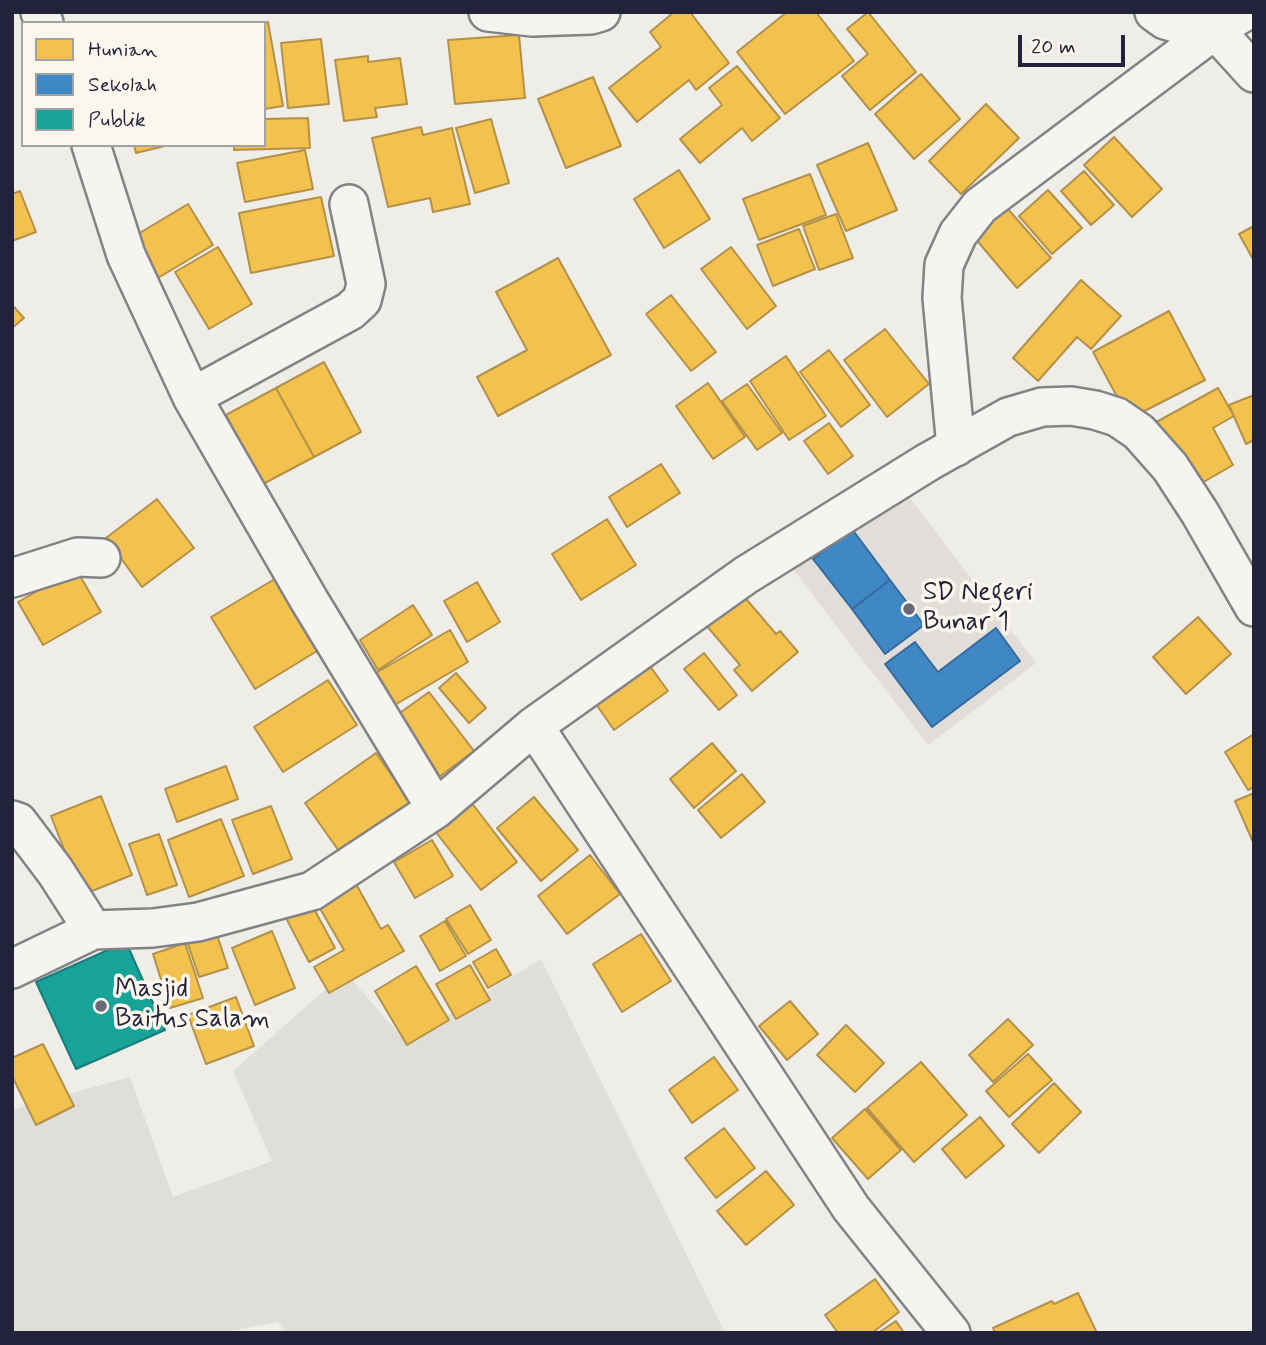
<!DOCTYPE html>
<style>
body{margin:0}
#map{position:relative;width:1266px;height:1345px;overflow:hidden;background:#efede8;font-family:Mynerve,sans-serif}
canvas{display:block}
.frame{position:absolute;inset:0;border:14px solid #22223b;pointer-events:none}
.legend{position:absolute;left:21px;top:21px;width:245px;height:126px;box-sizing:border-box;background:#fbf7ec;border:2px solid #a4a2a5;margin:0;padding:9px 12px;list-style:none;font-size:21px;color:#22223b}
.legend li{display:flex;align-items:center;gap:14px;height:35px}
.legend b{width:35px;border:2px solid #a4a2a5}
.scale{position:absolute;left:1018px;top:35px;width:107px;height:32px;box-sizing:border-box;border:4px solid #22223b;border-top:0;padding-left:9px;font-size:21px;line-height:24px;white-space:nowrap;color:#22223b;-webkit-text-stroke:5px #fbf7ec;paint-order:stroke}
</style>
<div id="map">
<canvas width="1266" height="1345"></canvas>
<div class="frame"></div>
<ul class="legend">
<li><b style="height:19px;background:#f2c14e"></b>Hunian</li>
<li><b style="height:19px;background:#3f88c5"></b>Sekolah</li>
<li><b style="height:19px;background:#17a398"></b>Publik</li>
</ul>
<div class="scale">20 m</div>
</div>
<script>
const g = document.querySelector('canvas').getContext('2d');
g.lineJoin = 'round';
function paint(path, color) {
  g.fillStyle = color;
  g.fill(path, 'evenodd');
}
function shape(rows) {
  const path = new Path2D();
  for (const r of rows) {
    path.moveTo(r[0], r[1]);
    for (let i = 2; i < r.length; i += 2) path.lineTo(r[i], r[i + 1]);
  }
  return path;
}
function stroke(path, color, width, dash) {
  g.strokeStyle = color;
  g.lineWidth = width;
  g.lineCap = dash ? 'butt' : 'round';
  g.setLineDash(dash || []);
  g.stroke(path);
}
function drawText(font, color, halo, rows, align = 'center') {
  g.font = font + ' Mynerve,sans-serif';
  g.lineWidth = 7;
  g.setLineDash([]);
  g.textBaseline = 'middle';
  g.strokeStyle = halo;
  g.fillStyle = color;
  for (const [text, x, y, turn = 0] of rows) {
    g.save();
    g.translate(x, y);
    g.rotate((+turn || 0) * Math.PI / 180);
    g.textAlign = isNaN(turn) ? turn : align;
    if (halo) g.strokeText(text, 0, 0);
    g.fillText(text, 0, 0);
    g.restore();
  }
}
paint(shape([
 [890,472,1036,663,928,745,782,555]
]), '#e1ded9');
paint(shape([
 [541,959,725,1333,286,1333,278,1322,218,1333,12,1333,12,1110,130,1077,173,1197,272,1161,233,1071,345,972,405,1041]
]), '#e0ded9');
const homes = shape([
 [674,12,690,12,729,63,696,90,689,80,637,122,609,88,661,47,650,32,674,12],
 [787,12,816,12,854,61,785,114,737,52,787,12],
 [868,12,916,72,870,110,842,76,868,54,847,29,868,12],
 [268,22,283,106,264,109,263,23,268,22],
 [519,35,525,98,455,104,448,40,519,35],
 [321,39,329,104,288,108,281,43,321,39],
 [368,56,368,62,400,58,407,104,375,108,377,117,344,121,335,60,368,56],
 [737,66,780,118,752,141,742,128,700,163,680,139,722,105,709,88,737,66],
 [921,74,960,119,914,159,875,114,921,74],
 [593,77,621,146,566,168,538,99,593,77],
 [986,104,1019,138,961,194,929,161,986,104],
 [308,118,310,148,234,150,234,145,264,145,264,119,308,118],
 [491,119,509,183,475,193,456,128,491,119],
 [421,127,423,135,452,128,470,204,433,212,430,198,388,207,372,138,421,127],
 [1114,137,1162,189,1132,217,1084,165,1114,137],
 [868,143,897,210,846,231,817,165,868,143],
 [134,145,169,145,136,153,134,145],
 [305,150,313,189,245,202,237,163,305,150],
 [679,170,710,219,664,248,634,199,679,170],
 [1084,171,1114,205,1091,225,1061,191,1084,171],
 [810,174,826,215,759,240,743,199,810,174],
 [1048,190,1082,228,1052,254,1019,216,1048,190],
 [20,191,36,232,12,241,12,194,20,191],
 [321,197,334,256,251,273,239,213,321,197],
 [188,204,213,245,158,278,133,237,188,204],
 [1007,208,1051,258,1017,288,974,237,1007,208],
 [836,214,853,258,819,270,803,226,836,214],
 [1254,226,1254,261,1239,234,1254,226],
 [799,229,815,269,773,286,757,245,799,229],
 [218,247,252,304,209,329,175,272,218,247],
 [731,247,776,306,747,329,701,269,731,247],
 [558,258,611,355,498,416,477,377,527,350,496,292,558,258],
 [1081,280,1121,316,1091,349,1077,337,1038,381,1013,358,1081,280],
 [671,295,716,352,691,371,646,314,671,295],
 [12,305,24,318,12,328,12,305],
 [1169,311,1205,380,1129,419,1093,352,1169,311],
 [885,329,929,384,887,417,844,360,885,329],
 [829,350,870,405,841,427,800,372,829,350],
 [786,356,826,416,789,440,750,381,786,356],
 [324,362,361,432,314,457,276,388,324,362],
 [708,383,745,437,713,459,676,406,708,383],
 [747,384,782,433,757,450,722,401,747,384],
 [276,388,314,457,263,484,226,415,276,388],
 [1218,388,1234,416,1213,428,1233,465,1188,491,1151,425,1218,388],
 [1254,395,1254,440,1246,444,1229,405,1254,395],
 [829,423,853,456,828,474,804,441,829,423],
 [661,464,680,493,627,527,609,497,661,464],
 [157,499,194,548,142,587,106,538,157,499],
 [607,519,636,565,581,600,552,554,607,519],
 [76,569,101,612,43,645,18,602,76,569],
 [278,577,322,648,255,689,211,617,278,577],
 [477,582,500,622,467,642,444,601,477,582],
 [736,587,776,634,780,631,798,652,752,691,734,670,740,665,700,618,736,587],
 [413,605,432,635,378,670,360,640,413,605],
 [1198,617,1231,654,1186,694,1153,657,1198,617],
 [450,630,468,662,393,706,374,674,450,630],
 [704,653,737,695,719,710,684,669,704,653],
 [642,655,668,691,614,730,589,694,642,655],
 [456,673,486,708,469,723,439,688,456,673],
 [328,680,357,725,283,772,254,727,328,680],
 [429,692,474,751,435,780,390,720,429,692],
 [1254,734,1254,787,1248,790,1225,752,1254,734],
 [712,743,736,771,694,808,670,779,712,743],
 [376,753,412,804,341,854,305,803,376,753],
 [226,766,238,799,177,822,165,789,226,766],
 [742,774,765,802,721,838,698,810,742,774],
 [1254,793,1254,841,1253,842,1235,801,1254,793],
 [101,796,132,875,82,895,51,816,101,796],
 [534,797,578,850,541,881,497,828,534,797],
 [471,802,517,862,481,890,435,831,471,802],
 [271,806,292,859,253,874,232,820,271,806],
 [221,819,244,876,189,897,168,840,221,819],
 [159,834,177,885,147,895,129,844,159,834],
 [432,840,453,876,415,898,394,862,432,840],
 [590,855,620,894,567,934,538,896,590,855],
 [356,884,381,929,388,925,404,951,329,993,314,967,344,950,318,905,356,884],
 [312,905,335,948,309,962,286,918,312,905],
 [470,905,491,940,468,954,446,919,470,905],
 [445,921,466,956,440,971,420,936,445,921],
 [214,926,228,968,199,977,185,935,214,926],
 [272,931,295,988,255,1005,232,948,272,931],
 [641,934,671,981,622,1012,593,964,641,934],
 [185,943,203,998,170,1008,153,954,185,943],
 [496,949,511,975,488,988,473,962,496,949],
 [470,965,490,1000,456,1019,436,984,470,965],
 [416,966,449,1020,407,1045,375,991,416,966],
 [236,997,254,1046,206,1064,188,1015,236,997],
 [790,1001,818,1034,787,1060,759,1026,790,1001],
 [1008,1019,1033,1045,993,1082,969,1055,1008,1019],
 [846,1025,884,1063,855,1092,817,1055,846,1025],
 [43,1044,74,1106,36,1125,12,1076,12,1058,43,1044],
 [1028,1054,1052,1080,1009,1117,986,1091,1028,1054],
 [714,1057,738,1090,692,1123,669,1090,714,1057],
 [921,1062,967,1115,914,1162,867,1108,921,1062],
 [1054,1083,1081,1112,1039,1153,1012,1124,1054,1083],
 [865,1109,901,1150,868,1179,832,1138,865,1109],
 [980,1117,1004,1146,966,1178,942,1149,980,1117],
 [724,1128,755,1168,716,1198,685,1158,724,1128],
 [766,1171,794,1205,746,1245,717,1211,766,1171],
 [875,1279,899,1312,872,1333,838,1333,825,1315,875,1279],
 [1078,1293,1097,1333,995,1333,993,1328,1052,1301,1054,1304,1078,1293],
 [896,1321,904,1333,878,1333,896,1321]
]);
paint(homes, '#f2c14e');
stroke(homes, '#b49148', 2);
const schools = shape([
 [852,529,890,580,852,609,813,559,852,529],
 [890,580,924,625,885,654,852,609,890,580],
 [996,628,1020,661,932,727,885,664,915,642,938,672,996,628]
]);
paint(schools, '#3f88c5');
stroke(schools, '#36699c', 2);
const public = shape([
 [126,942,165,1030,76,1069,36,982,126,942]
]);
paint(public, '#17a398');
stroke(public, '#1a7c7c', 2);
const street = shape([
 [40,12,44,23],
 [488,12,532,17,591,15,601,12],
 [1154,12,1165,20,1185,26,1215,30,1244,12],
 [91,145,126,255,192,397,309,600,436,809],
 [192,397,350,311,362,300,366,284,349,204],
 [956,447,942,298,944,265,958,234,980,206,1215,30,1254,73],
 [12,578,78,557,101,558],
 [534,726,851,1208,951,1333],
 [12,820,18,822,55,871,93,930,153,928,198,922,312,891,436,809,534,726,746,575,928,462,1008,417,1042,407,1071,406,1095,410,1117,417,1139,432,1170,467,1200,513,1254,607],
 [12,969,93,930]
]);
stroke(street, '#838284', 42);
stroke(street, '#f5f4f0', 37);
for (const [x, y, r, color] of [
 [909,609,7,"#6a6978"],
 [101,1006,7,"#6a6978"]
]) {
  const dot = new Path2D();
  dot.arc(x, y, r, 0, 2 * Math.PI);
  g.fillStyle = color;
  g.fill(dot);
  stroke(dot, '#fbf7ec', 2.5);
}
drawText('26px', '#22223b', '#fbf7ec', [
 ["SD Negeri",923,594],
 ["Bunar 1",923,624],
 ["Masjid",115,991],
 ["Baitus Salam",115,1021]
], 'left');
</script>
